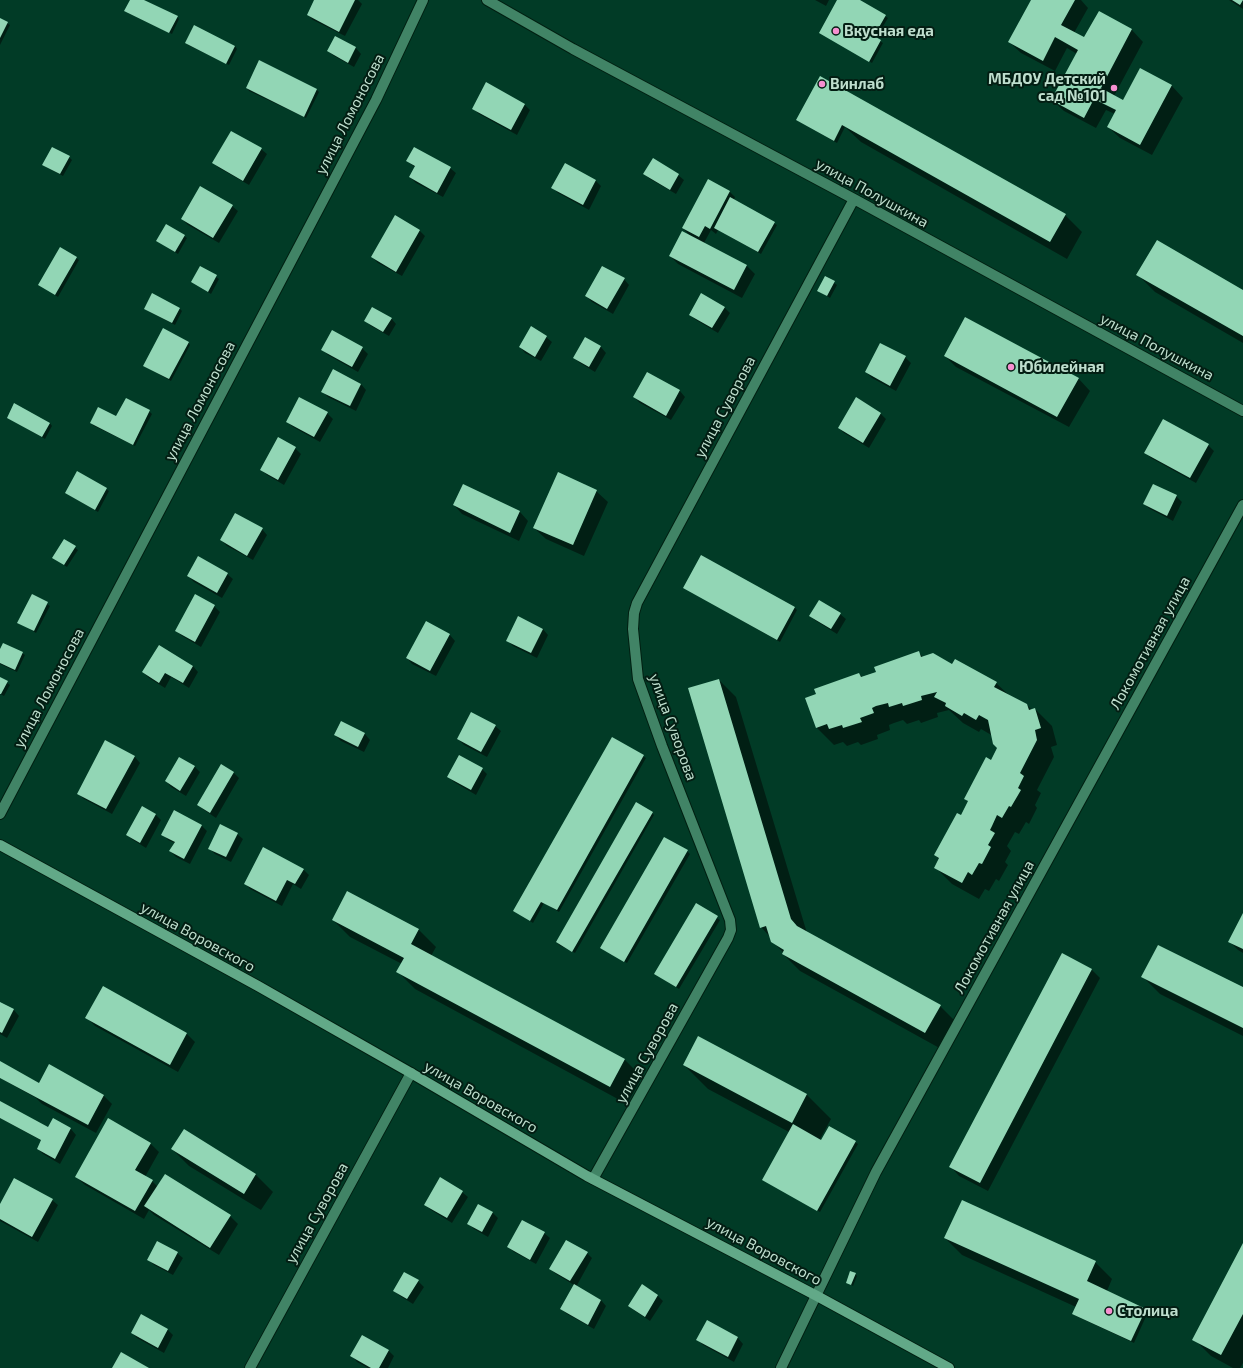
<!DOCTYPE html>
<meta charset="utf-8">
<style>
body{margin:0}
canvas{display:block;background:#013b26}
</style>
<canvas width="1243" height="1368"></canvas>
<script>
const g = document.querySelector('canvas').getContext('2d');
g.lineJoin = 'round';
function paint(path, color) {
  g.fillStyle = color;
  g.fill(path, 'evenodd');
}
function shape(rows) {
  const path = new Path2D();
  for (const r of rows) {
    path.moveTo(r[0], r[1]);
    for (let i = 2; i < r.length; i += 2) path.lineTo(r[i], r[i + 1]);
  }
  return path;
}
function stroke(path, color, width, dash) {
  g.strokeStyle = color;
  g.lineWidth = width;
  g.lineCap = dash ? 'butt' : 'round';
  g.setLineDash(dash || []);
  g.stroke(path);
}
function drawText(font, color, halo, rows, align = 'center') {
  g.font = font + ' "Exo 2",sans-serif';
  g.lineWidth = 4;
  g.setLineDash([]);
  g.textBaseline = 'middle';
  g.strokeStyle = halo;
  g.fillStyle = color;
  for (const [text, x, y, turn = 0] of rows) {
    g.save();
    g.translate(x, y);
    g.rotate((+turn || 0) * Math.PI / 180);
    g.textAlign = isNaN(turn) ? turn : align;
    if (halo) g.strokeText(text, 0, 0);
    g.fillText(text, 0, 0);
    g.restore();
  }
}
paint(shape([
 [131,0,142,0,177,17,179,19,172,34,128,13],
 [315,0,358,0,362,4,345,36,313,20,308,15],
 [815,0,829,0,826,6],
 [838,0,858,0,888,18,876,38,883,43,872,63,820,33],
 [1032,0,1081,0,1088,8,1074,33,1085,39,1099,12,1132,30,1143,42,1114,96,1123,101,1140,69,1172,86,1183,98,1152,155,1120,138,1108,127,1115,114,1106,110,1096,128,1064,111,1052,100,1077,54,1067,48,1055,71,1021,53,1009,42],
 [1229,0,1243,0,1243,9],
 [0,19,10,25,0,45],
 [335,37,356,48,361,54,354,67,334,56,328,51],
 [186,42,235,46,237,49,229,65,188,45],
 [260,62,317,90,319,92,306,118,249,91,247,88],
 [821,78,1065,215,1082,232,1067,259,861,142,845,127,837,143,800,122,797,120],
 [525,105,530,110,517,135,479,114,473,108],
 [261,149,267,154,249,185,219,168,214,163],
 [69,157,72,160,63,176,46,167],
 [407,161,450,168,456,173,443,197,416,183,410,177,416,168],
 [644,174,678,175,684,180,676,194,650,179],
 [596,181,601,186,589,210,558,193,553,188],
 [709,181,730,192,735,197,734,200,777,225,761,254,718,230,716,234,711,230,704,243,746,265,755,274,742,298,678,264,670,256,691,237,683,228],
 [232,206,238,211,219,243,188,225,182,219],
 [419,230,425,236,402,276,378,263,372,257],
 [184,236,187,238,178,254,157,241],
 [76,258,79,260,58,297,39,285],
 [201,267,219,279,211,294,192,282],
 [1138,275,1243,291,1243,343,1155,292],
 [826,277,837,285,830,298,819,291],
 [624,279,629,285,613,314,592,302,586,296],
 [724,307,730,313,718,333,696,320,690,315],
 [145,309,180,309,182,311,175,325,148,311],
 [391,318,396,324,389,336,371,326,366,321],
 [966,318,1079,379,1090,391,1069,427,956,367,945,356],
 [546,337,552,342,541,361,525,353,520,347],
 [586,338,601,347,606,353,595,372,580,363,574,358],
 [188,342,190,345,171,381,144,366],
 [362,348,368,354,358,372,328,355,323,350],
 [905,357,911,363,896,391,872,378,866,372],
 [648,373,680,391,685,397,671,420,640,403,634,397],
 [361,384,366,390,356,411,328,397,322,391],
 [856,399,881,414,886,419,869,448,844,433,839,428],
 [149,411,152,414,135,446,94,426,91,423],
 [327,413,333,419,320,442,293,427,287,422],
 [8,418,50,423,52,426,45,439],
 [1163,420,1208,445,1214,451,1196,483,1151,458,1145,452],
 [278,439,295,448,301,454,284,485,267,475,261,470],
 [78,472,109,491,98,512,69,495],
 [463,485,520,512,528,521,519,541,462,514,454,505],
 [1154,485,1176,496,1182,502,1173,521,1150,509,1144,504],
 [596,491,608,502,584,556,546,539,534,528],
 [262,529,267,535,253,560,227,546,221,540],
 [65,540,78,550,67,567,56,560],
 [701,557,795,608,797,610,780,642,684,588],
 [227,574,233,579,222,598,194,582,188,576],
 [33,595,50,606,36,633,19,622],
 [195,596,214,606,220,612,201,647,182,636,176,631],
 [819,601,840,614,846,619,837,634,816,621,810,616],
 [519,618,543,629,548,635,537,658,513,646,507,640],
 [426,622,450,635,455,641,436,676,412,664,407,658],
 [0,652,22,653,25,655,17,672,0,664],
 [919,653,923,657,953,666,996,683,1010,696,1027,705,1032,710,1035,709,1052,726,1057,745,1051,747,1054,757,1037,790,1041,793,1035,805,1037,808,1029,824,1026,822,1019,834,1015,832,1007,846,1011,851,1005,862,1008,865,999,881,996,879,989,891,985,889,979,899,952,884,935,867,939,859,935,855,961,816,969,802,965,798,992,761,998,748,993,736,981,729,979,732,963,723,949,710,937,713,938,717,921,723,919,720,907,724,903,720,894,723,889,725,890,730,877,735,878,739,861,745,858,742,847,746,843,742,834,745,817,728,859,674,863,678,877,673],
 [193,666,198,672,189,688,171,677,165,688,149,678,143,672],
 [0,678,10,685,4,696,0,694],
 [719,680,736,697,807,933,940,1006,957,1023,943,1050,800,971,783,954,784,953,772,941,770,937,761,927],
 [341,723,365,734,370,740,364,752,341,741,335,735],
 [495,726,501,731,487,757,464,745,458,739],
 [612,738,646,758,559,912,544,903,533,923,514,911],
 [105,741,135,757,140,763,112,814,84,799,79,794],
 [180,758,195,767,200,772,186,796,171,787,166,781],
 [482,769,487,774,476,795,454,782,448,776],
 [234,773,239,778,216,818,204,810,198,805],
 [143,808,156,815,161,820,146,848,133,840,127,835],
 [652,813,654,815,575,953,559,945,557,942],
 [202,826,207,831,190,864,176,857,170,851,175,843,168,840,163,834],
 [237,834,243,839,231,862,215,854,209,848],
 [687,851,690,854,627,963,604,950],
 [303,869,309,875,301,889,293,884,282,906,250,889,245,883],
 [348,893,419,930,436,947,431,956,625,1060,642,1077,627,1104,415,989,398,972,402,964,350,937,333,920],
 [696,905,720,920,679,989,655,974],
 [1243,915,1243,953,1238,950,1229,941],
 [1092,970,1100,978,988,1191,959,1176,951,1167],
 [1143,977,1243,989,1243,1036,1160,994],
 [103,988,187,1034,195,1042,178,1072,95,1026,87,1018],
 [0,1003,14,1010,19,1016,7,1038,0,1034],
 [0,1062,40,1084,50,1066,104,1096,112,1104,96,1133,42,1104,36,1098,0,1078],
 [684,1065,807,1095,831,1119,819,1141,855,1142,858,1144,820,1212,763,1180,789,1132,708,1089],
 [0,1102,49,1129,54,1120,71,1129,76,1135,60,1164,43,1154,38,1149,42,1141,0,1118],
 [184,1130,256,1175,273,1192,261,1210,189,1166,172,1149],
 [150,1143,159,1152,145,1177,152,1181,158,1187,230,1216,238,1224,219,1255,154,1215,149,1210,144,1219,85,1185,76,1177],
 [462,1192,468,1197,452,1223,431,1210,425,1205],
 [52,1200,58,1205,38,1242,0,1221,0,1206],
 [479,1205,493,1213,498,1218,488,1237,474,1229,469,1224],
 [544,1233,550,1238,536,1264,514,1252,508,1247],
 [945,1238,1095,1262,1112,1279,1107,1291,1146,1310,1148,1312,1134,1343,1076,1316,1073,1313,1076,1307,962,1255],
 [1243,1245,1243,1363,1240,1368,1233,1368,1211,1356,1194,1339],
 [177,1253,183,1258,173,1275,154,1265,148,1259],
 [587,1253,592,1258,576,1287,601,1300,606,1306,594,1329,567,1314,561,1309,574,1285,556,1274,550,1269],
 [855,1274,857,1276,853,1286,847,1282],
 [418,1281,424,1287,413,1304,400,1296,394,1291],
 [642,1286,658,1296,663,1301,650,1321,635,1311,629,1306],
 [141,1315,168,1330,173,1335,164,1353,137,1338,132,1333],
 [707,1322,738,1338,743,1344,734,1362,703,1345,697,1339],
 [389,1351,394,1356,388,1368,368,1368,357,1362,352,1356]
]), '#0007');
paint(shape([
 [130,0,144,0,178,16,169,33,124,11],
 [314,0,355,0,339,32,307,15],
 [837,0,860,0,886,15,874,36,881,40,869,62,819,33],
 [1031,0,1075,0,1061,25,1084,37,1099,11,1132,29,1101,88,1123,100,1140,68,1172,85,1140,145,1107,127,1116,110,1094,99,1084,118,1051,100,1078,50,1055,37,1043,61,1008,42],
 [1232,0,1243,0,1240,5],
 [0,18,8,22,0,38],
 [194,25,235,46,226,64,185,43],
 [335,36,356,47,348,63,327,51],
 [259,60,317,89,304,117,246,88],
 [820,76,1066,214,1050,242,842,125,834,141,796,120],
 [486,82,525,104,511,130,472,109],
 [231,131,262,148,243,181,212,163],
 [52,147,70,156,60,174,42,165],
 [414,147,451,167,437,193,409,177,415,166,406,161],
 [653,158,679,174,670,190,643,174],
 [565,163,596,180,583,205,551,188],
 [708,179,730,191,710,229,705,226,699,237,682,228],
 [200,186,233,205,213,238,181,219],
 [730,197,775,222,758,252,714,228],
 [395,215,420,230,396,272,371,257],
 [166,224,185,235,175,252,156,241],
 [682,231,747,265,734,290,669,256],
 [1157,240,1243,290,1243,336,1136,275],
 [60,247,77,257,55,295,38,285],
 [200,266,217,275,208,292,191,282],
 [602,266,625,278,607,309,585,296],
 [825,276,835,281,827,296,817,291],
 [152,293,180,308,172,323,144,309],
 [701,293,725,307,712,328,689,315],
 [372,307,392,318,383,332,364,321],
 [965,317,1079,378,1057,417,944,356],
 [531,326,547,336,535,357,519,347],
 [163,328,189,342,169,379,143,366],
 [332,330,363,347,352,367,321,350],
 [585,337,601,346,589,367,573,358],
 [880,343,906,356,890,386,865,372],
 [333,369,361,384,350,406,321,392],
 [647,372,680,390,666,416,633,397],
 [299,397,328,412,314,437,286,422],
 [856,397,881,413,863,443,838,428],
 [126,398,150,410,133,445,90,423,98,407,116,416],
 [14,403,50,423,42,437,7,418],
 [1163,419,1209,444,1190,478,1144,453],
 [278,437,296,447,278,480,260,470],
 [77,471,107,488,95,510,65,493],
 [558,472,597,490,573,545,533,528],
 [463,484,520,511,510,533,453,505],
 [1153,484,1177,495,1167,516,1143,504],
 [235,513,263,528,247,556,220,540],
 [64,539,76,546,64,565,52,558],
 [701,555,795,607,777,640,683,588],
 [198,556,228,573,217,593,187,576],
 [32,594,48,602,34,631,17,623],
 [195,594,215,605,195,642,175,631],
 [819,600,841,613,831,629,809,616],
 [518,616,543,629,531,653,506,641],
 [426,621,450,634,430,671,406,658],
 [3,643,23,652,15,670,0,663,0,649],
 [159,645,193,666,183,683,165,673,159,683,142,672],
 [919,651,921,657,933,653,952,664,955,659,997,682,994,687,1027,704,1029,710,1035,708,1041,728,1035,730,1037,740,1020,773,1024,776,1018,788,1021,790,1011,807,1009,806,1002,818,997,815,992,826,990,830,995,833,988,845,991,847,982,864,979,863,972,875,968,872,962,883,934,868,939,858,934,855,957,813,961,815,968,801,964,799,986,757,991,760,997,748,993,744,988,720,979,715,976,720,964,713,962,716,945,706,946,703,934,697,937,692,921,696,922,700,903,706,902,703,889,707,888,703,876,706,872,708,874,713,860,718,862,722,843,728,842,725,829,729,827,724,816,728,805,698,816,694,814,689,859,673,861,677,876,672,874,667],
 [0,677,8,681,1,694,0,694],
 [719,679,791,919,797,926,941,1005,925,1033,782,954,784,950,771,942,766,926,760,928,688,688],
 [471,712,496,725,481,752,457,739],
 [341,721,365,733,358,747,334,735],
 [612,737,644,755,557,910,541,902,530,921,513,911],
 [105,740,135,756,106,809,77,794],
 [459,755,483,768,471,790,447,777],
 [179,757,195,766,180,791,165,781],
 [221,764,234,772,210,813,197,805],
 [636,802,653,812,572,952,556,942],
 [142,806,156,814,140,843,126,835],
 [174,810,202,825,184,859,169,851,175,842,161,835],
 [220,824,238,833,226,857,208,849],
 [664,837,688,850,624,962,600,948],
 [263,847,304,869,295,884,287,880,276,901,244,884],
 [347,891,419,929,411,944,625,1059,610,1087,396,972,404,958,332,920],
 [696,903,718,916,676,987,654,974],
 [1243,913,1243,949,1228,942],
 [1158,945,1243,987,1243,1028,1141,977],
 [1062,953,1092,969,980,1183,949,1167],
 [103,986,187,1033,170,1065,85,1018],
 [0,1002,14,1009,2,1033,0,1032],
 [698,1036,807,1094,792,1123,683,1065],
 [0,1061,39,1083,49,1064,104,1095,88,1125,0,1078],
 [0,1101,48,1127,53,1118,71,1128,55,1159,37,1149,41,1140,0,1118],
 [108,1118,151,1143,135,1170,153,1180,135,1211,75,1177],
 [793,1124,821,1140,829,1126,856,1141,817,1211,762,1180],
 [184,1129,256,1174,244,1194,171,1149],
 [165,1174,231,1215,210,1248,144,1206],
 [440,1177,463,1191,447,1218,424,1205],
 [14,1178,53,1199,32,1237,0,1219,0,1204],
 [962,1200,1096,1261,1087,1281,1146,1309,1131,1341,1072,1314,1079,1299,944,1238],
 [478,1204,493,1212,482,1232,467,1224],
 [522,1220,545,1232,530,1260,507,1247],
 [566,1240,588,1252,570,1281,549,1269],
 [157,1241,178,1252,168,1271,147,1260],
 [1243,1243,1243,1314,1221,1355,1192,1340],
 [850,1271,856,1273,851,1285,846,1283],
 [404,1272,419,1280,407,1299,393,1291],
 [574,1284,601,1300,588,1325,560,1309],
 [642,1284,658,1295,645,1317,628,1306],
 [141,1314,168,1329,158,1348,131,1333],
 [707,1320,738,1337,728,1357,696,1340],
 [362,1335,389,1350,379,1368,371,1368,350,1356],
 [121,1352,149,1368,112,1368]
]), '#92d6b5');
const minor = shape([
 [487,0,573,49,854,199,1243,411],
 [0,814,376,100,423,0],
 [593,1179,728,938,731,930,730,920,662,746,638,679,633,629,634,613,637,603,854,199],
 [250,1368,411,1073],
 [781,1368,876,1172,1243,505]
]);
const primary = shape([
 [0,845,258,986,411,1073,587,1176,817,1296,949,1368]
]);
stroke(minor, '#001f11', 12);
stroke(primary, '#001f11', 12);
stroke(minor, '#418466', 10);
stroke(primary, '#62a988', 10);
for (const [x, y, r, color] of [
 [836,31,4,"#f690d0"],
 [822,84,4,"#f690d0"],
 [1114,88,4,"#f690d0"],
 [1011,367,4,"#f690d0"],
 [1109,1311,4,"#f690d0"]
]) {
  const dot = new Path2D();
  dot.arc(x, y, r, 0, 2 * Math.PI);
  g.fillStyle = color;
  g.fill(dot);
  stroke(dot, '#031e13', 1.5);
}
drawText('bold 15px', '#bedecd', '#031e13', [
 ["Вкусная еда",844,31],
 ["МБДОУ Детский",1106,79,"right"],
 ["сад №101",1106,96,"right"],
 ["Винлаб",830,84],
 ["Юбилейная",1019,367],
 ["Столица",1117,1311]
], 'left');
drawText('15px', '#bedecd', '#031e13', [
 ["улица Ломоносова",350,114,-63],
 ["улица Полушкина",872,193,29],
 ["улица Полушкина",1157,347,28],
 ["улица Ломоносова",200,401,-62],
 ["улица Суворова",725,407,-62],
 ["Локомотивная улица",1150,643,-61],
 ["улица Ломоносова",49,688,-62],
 ["улица Суворова",673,727,70],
 ["Локомотивная улица",994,927,-61],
 ["улица Воровского",198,937,29],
 ["улица Суворова",647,1053,-61],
 ["улица Воровского",481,1097,30],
 ["улица Суворова",317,1213,-61],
 ["улица Воровского",764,1251,28]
]);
</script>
